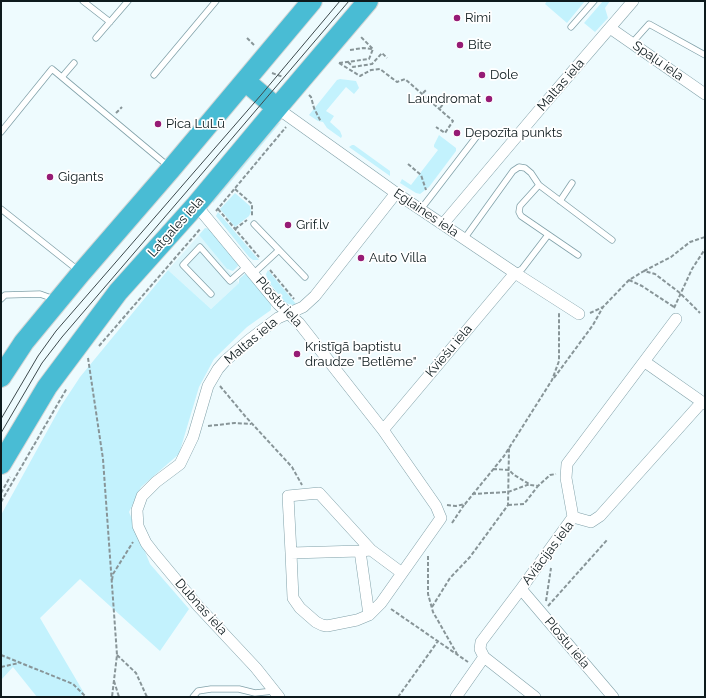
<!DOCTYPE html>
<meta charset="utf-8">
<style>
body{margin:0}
#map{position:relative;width:706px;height:698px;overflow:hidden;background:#eefbfe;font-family:Raleway,sans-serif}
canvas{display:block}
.frame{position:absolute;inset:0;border:2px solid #0d1a1d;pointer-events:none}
</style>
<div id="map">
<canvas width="706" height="698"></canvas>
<div class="frame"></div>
</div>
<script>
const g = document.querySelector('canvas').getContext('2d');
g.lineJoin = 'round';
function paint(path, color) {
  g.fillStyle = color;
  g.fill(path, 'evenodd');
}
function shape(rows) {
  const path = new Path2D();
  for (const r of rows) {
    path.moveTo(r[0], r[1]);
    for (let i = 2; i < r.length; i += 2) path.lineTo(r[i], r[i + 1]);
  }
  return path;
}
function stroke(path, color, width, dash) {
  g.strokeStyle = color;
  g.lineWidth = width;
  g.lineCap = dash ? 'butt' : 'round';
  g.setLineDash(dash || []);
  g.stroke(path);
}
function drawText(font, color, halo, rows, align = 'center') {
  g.font = font + ' Raleway,sans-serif';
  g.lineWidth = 3.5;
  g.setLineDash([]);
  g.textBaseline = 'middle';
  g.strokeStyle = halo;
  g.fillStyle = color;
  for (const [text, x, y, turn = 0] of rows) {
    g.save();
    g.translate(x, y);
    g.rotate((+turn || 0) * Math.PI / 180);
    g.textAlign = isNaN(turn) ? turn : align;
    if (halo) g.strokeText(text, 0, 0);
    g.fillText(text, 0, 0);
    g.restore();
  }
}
paint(shape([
 [199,235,239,283,211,309,168,270]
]), '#dcf6fc');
paint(shape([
 [547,1,585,1,567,23,545,4],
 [603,1,610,1,605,8,608,18,595,32,584,23],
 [340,79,356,81,359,88,354,94,346,87,326,111,334,116,330,122,340,131,342,136,341,138,327,128,323,122,318,121,309,115,337,80],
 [281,122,213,203,213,199,275,125],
 [439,135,456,148,456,151,429,187,420,194,416,193,400,183,402,179,411,185,438,150,434,147,434,145],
 [352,145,354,145,390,171,390,176,349,147],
 [235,193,250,206,251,212,249,216,235,227,220,209],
 [218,212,259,260,253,260,249,257,216,216],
 [205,228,210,229,237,261,238,266,233,271,227,269,199,235],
 [168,270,211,309,239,283,239,279,246,273,271,302,271,310,247,327,214,359,199,387,179,454,141,487,129,512,150,564,189,609,160,651,80,579,40,618,84,693,80,697,37,697,13,667,1,680,1,515,61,406,80,377],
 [268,270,296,304,292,305,286,303,283,300,268,281,266,274]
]), '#c3f2fd');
const lane = shape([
 [83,1,110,22],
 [571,27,594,1],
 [96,38,128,1],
 [632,43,649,24,705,55],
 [154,75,216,1],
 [62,77,74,63],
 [1,132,52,69,168,166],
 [539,185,520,206,519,212,521,216,578,255],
 [560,201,572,183],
 [1,209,79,271],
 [421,209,477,136],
 [254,224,305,277],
 [464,239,513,171,519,167,525,168,531,173,539,185,612,240],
 [515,273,522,269,548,235],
 [253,274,279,250],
 [211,294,183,265,200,247,230,281,247,266],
 [1,299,5,295,40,294,54,299],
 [193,697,198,691,211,689,239,689,255,693,274,691]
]);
const street = shape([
 [610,28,705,94],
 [277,108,396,193,515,273,579,314],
 [196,205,278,304,299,323,383,430,436,506,441,518,381,603,369,615,357,620,327,626,322,625,316,622,300,608,293,598,291,553,360,551,371,550,402,573],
 [443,224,540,109,633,1],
 [645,362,705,404],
 [383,430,515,273],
 [573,517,566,478,567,464,676,319],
 [573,517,591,522,600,516,701,403],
 [360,551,369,615],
 [291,553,288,496,319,493,371,550],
 [521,589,613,697],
 [484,657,535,697],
 [279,697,256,668,198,606,153,552,146,543,138,526,137,510,142,496,156,482,180,464,193,437,208,386,218,369,225,361,249,340,278,318,303,307,315,296,396,193],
 [456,697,484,657,480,649,481,642,521,589,573,517]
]);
const highway = shape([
 [245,81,277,108],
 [1,377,24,342,81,273,171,169,312,1],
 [1,464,47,387,118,292,196,205,277,108,368,1]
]);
stroke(lane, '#81a1a9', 7);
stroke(street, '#81a1a9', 12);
stroke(highway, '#d3d6d6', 22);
stroke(shape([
 [247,38,254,45],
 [350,50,363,48,373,49,361,37],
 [348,62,353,67,372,64,382,53,387,58],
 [339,63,360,76,371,70,380,69,397,82,405,79,453,121,445,133,436,127],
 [339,63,369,59,373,49],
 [272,73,283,77],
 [423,93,427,89],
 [309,95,311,97,314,108,321,122],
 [440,108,444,103],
 [116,113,122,107],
 [408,164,421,175,426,190],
 [235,189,252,204,252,216],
 [218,209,259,257],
 [216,211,286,127],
 [235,229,247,220],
 [270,270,294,299],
 [644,271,671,257,690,242,705,237],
 [629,280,642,286,674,307],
 [674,308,692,269,705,249],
 [590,313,603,307,629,280,644,271,655,274,680,293,700,313],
 [99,346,201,228],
 [88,358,103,459,117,655,112,697],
 [554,378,593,325,603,307],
 [220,386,245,416,292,467,302,485],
 [208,426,235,423,251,424],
 [493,469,509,470,514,475,531,485,538,486,550,475,556,474],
 [1,493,10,477],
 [472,494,508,492,530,484],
 [1,502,67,388],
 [447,505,456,506,465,504,504,456,552,380,559,361,559,313],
 [508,505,524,504,538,486],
 [452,523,464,505],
 [428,556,428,594,433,612,457,654],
 [112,580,113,574,133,542],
 [546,601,551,568],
 [548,606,607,540],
 [432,607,450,578,470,557,508,505,509,448],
 [391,609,468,662],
 [1,655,73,684,86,697],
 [117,655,136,673,147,697],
 [1,667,19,663],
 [114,681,119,697],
 [398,697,438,641]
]), '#889598', 2, [4, 2]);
stroke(lane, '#fff', 5.5);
stroke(street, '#fff', 11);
stroke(highway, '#49bcd4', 20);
stroke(shape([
 [1,419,38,356,56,331,261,95,340,1],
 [1,433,42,363,62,337,188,190,349,1]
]), '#3d4a4d', 1);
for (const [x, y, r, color] of [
 [457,18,4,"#961b75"],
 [460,45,4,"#961b75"],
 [482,75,4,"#961b75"],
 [489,99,4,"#961b75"],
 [158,124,4,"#961b75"],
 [457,133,4,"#961b75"],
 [50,177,4,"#961b75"],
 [288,225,4,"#961b75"],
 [361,258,4,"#961b75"],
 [297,354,4,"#961b75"]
]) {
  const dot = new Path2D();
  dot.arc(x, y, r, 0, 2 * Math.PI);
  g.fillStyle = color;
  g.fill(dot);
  stroke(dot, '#fff', 1.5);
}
drawText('13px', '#0d1a1d', '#fff', [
 ["Rimi",465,18],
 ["Bite",468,45],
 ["Dole",490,75],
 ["Laundromat",481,99,"right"],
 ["Pica LuLū",166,124],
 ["Depozīta punkts",465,133],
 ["Gigants",58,177],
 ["Grif.lv",296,225],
 ["Auto Villa",369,258],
 ["Kristīgā baptistu",305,347],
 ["draudze \"Betlēme\"",305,362]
], 'left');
drawText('13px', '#0d1a1d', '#fff', [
 ["Spaļu iela",658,61,35],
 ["Maltas iela",561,85,-49],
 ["Eglaines iela",426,213,34],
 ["Latgales iela",176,227,-48],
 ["Plostu iela",279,302,48],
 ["Maltas iela",251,341,-40],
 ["Kviešu iela",449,351,-50],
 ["Aviācijas iela",548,553,-53],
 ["Dubnas iela",201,607,48],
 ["Plostu iela",567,643,50]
]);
</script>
